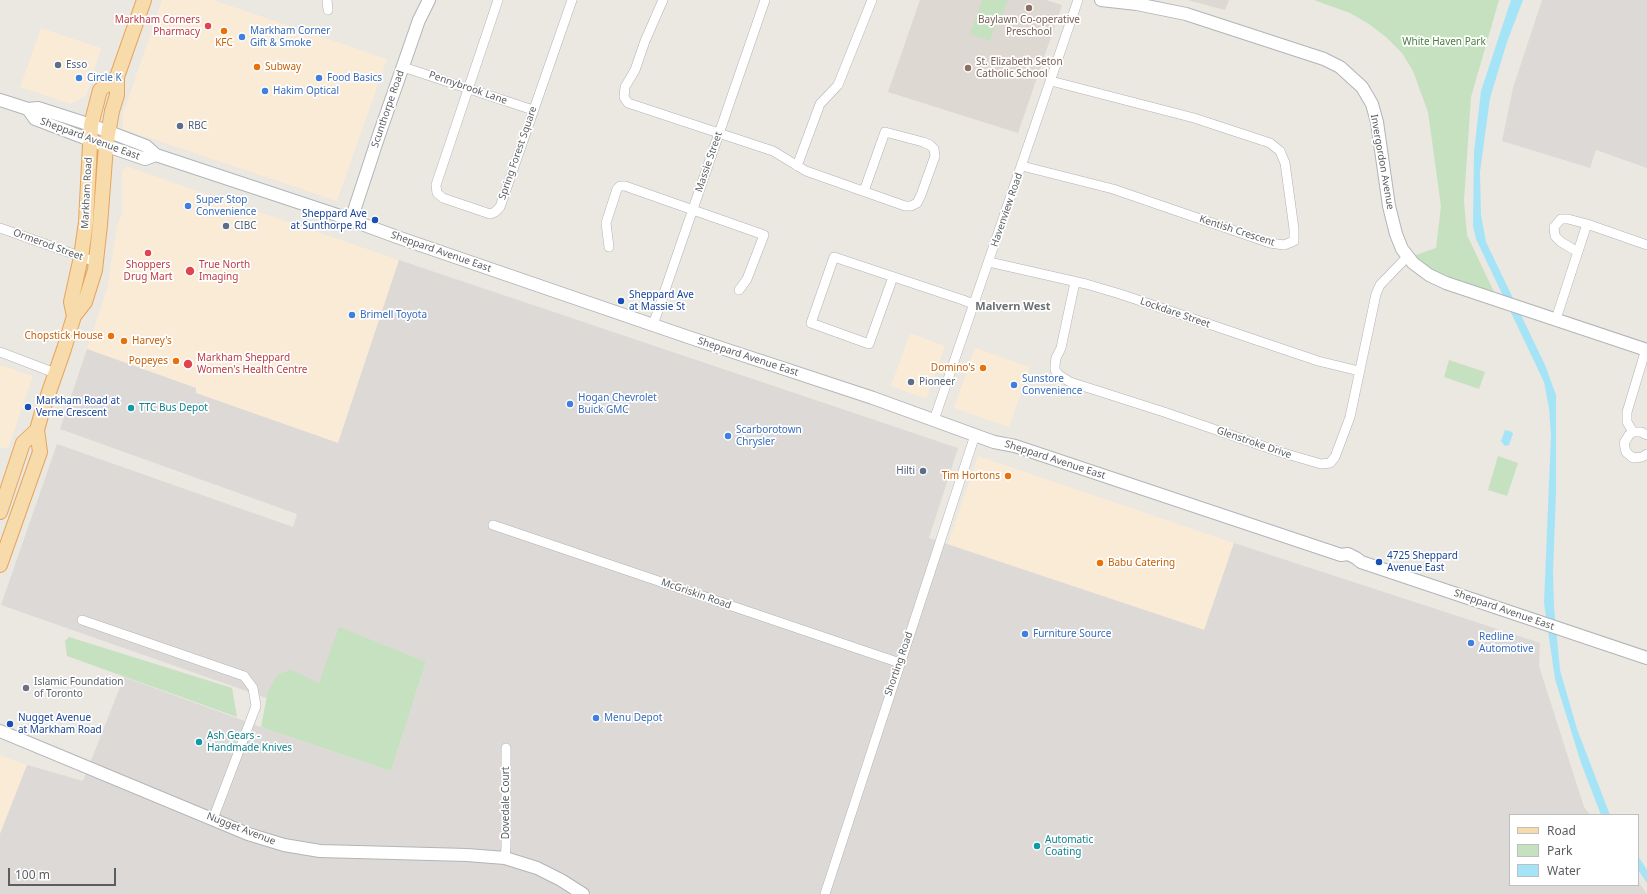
<!DOCTYPE html>
<style>
body{margin:0}
#map{position:relative;width:1647px;height:894px;overflow:hidden;background:#ebe7e1;font-family:"Noto Sans",sans-serif}
canvas{display:block}
.legend{position:absolute;left:1509px;top:814px;width:130px;height:72px;box-sizing:border-box;background:#fff;border:1px solid #bdbfc0;margin:0;padding:5px 7px;list-style:none;font-size:12px;color:#5a5e61}
.legend li{display:flex;align-items:center;gap:8px;height:20px}
.legend b{width:20px;border:1px solid #bdbfc0}
.scale{position:absolute;left:8px;top:868px;width:108px;height:18px;box-sizing:border-box;border:2px solid #5a5e61;border-top:0;padding-left:5px;font-size:12px;line-height:14px;white-space:nowrap;color:#5a5e61;-webkit-text-stroke:3px #fff;paint-order:stroke}
</style>
<div id="map">
<canvas width="1647" height="894"></canvas>
<ul class="legend">
<li><b style="height:5px;background:#f8dbaa"></b>Road</li>
<li><b style="height:11px;background:#c6e1bf"></b>Park</li>
<li><b style="height:11px;background:#a5e4f7"></b>Water</li>
</ul>
<div class="scale">100 m</div>
</div>
<script>
const g = document.querySelector('canvas').getContext('2d');
g.lineJoin = 'round';
function paint(path, color) {
  g.fillStyle = color;
  g.fill(path, 'evenodd');
}
function shape(rows) {
  const path = new Path2D();
  for (const r of rows) {
    path.moveTo(r[0], r[1]);
    for (let i = 2; i < r.length; i += 2) path.lineTo(r[i], r[i + 1]);
  }
  return path;
}
function stroke(path, color, width, dash) {
  g.strokeStyle = color;
  g.lineWidth = width;
  g.lineCap = dash ? 'butt' : 'round';
  g.setLineDash(dash || []);
  g.stroke(path);
}
function drawText(font, color, halo, rows, align = 'center') {
  g.font = font + ' "Noto Sans",sans-serif';
  g.lineWidth = 3.5;
  g.setLineDash([]);
  g.textBaseline = 'middle';
  g.strokeStyle = halo;
  g.fillStyle = color;
  for (const [text, x, y, turn = 0] of rows) {
    g.save();
    g.translate(x, y);
    g.rotate((+turn || 0) * Math.PI / 180);
    g.textAlign = isNaN(turn) ? turn : align;
    if (halo) g.strokeText(text, 0, 0);
    g.fillText(text, 0, 0);
    g.restore();
  }
}
paint(shape([
 [162,0,213,0,387,59,337,201,123,129,123,114],
 [41,28,101,48,86,96,70,104,20,87],
 [128,167,399,260,338,443,196,393,196,388,87,349,107,289,117,226,122,213,122,170],
 [910,333,945,346,926,399,891,386],
 [975,348,1030,367,1009,427,954,408],
 [0,365,33,376,8,449,0,447],
 [978,456,1234,543,1205,630,948,544],
 [0,755,27,765,0,834]
]), '#faebd7');
paint(shape([
 [1542,0,1647,0,1647,168,1596,150,1590,168,1502,141,1513,88],
 [399,260,958,448,929,538,1204,630,1234,543,1540,643,1539,666,1584,807,1590,815,1510,815,1510,885,1638,885,1638,881,1647,894,0,894,0,834,27,765,83,781,124,677,261,727,391,771,426,662,312,714,1,605,57,444,293,527,297,514,60,429,87,349,196,388,196,393,338,443]
]), '#ddd9d6');
paint(shape([
 [920,0,1046,0,1062,5,1018,133,888,92],
 [1187,0,1229,0,1225,10]
]), '#ded8d3');
paint(shape([
 [982,0,1008,0,1001,19,998,18,990,41,970,34],
 [1314,0,1499,0,1471,97,1464,201,1467,235,1495,294,1436,272,1424,266,1413,256,1436,248,1441,206,1428,112,1413,71,1402,53,1386,37,1369,24,1350,13],
 [1449,360,1485,372,1479,389,1444,377],
 [1498,456,1518,463,1507,496,1488,490],
 [339,627,426,662,391,771,261,727,268,691,278,674,291,670,319,683],
 [69,637,232,688,237,717,67,656,65,641]
]), '#c6e1bf');
paint(shape([
 [1511,0,1523,0,1507,42,1490,98,1480,172,1481,215,1486,242,1545,365,1556,395,1556,492,1553,572,1554,607,1560,670,1577,729,1610,815,1601,815,1581,763,1555,679,1544,603,1551,435,1549,408,1544,382,1476,239,1473,226,1474,152,1481,91],
 [1505,430,1512,432,1513,434,1509,445,1505,446,1501,441],
 [1638,856,1647,870,1647,883,1638,870]
]), '#a5e4f7');
const street = shape([
 [327,0,328,10],
 [498,0,436,185,437,193,443,198,490,214,495,212,500,207,572,0],
 [663,0,645,41,635,70,625,87,624,97,628,103,773,151,806,171,905,206,911,206,917,203,921,195,935,156,934,149,930,145,923,142,885,132,864,191],
 [403,67,533,110],
 [797,166,820,104,838,85,872,0],
 [1022,166,1113,189,1270,243,1284,245,1294,241,1294,229,1285,163,1280,151,1270,143,1194,118,1051,81],
 [0,228,96,262],
 [609,247,606,223,617,189,620,186,625,186,764,235,747,279,739,290],
 [1578,252,1561,242,1555,236,1554,227,1561,219,1568,219,1587,224],
 [989,262,1086,284,1120,294,1318,361,1359,371],
 [893,277,869,344,811,323,834,257,963,300,973,304],
 [1075,282,1061,348,1056,358,1055,365,1055,370,1059,375,1070,382,1164,412,1280,452,1321,464,1330,463,1335,457,1350,417,1376,294,1380,285,1407,257],
 [1556,319,1587,224,1647,245],
 [653,325,765,0],
 [0,352,55,373],
 [934,420,1078,0],
 [1633,432,1627,422,1627,412,1646,349],
 [1647,435,1641,432,1633,432,1629,435,1624,443,1626,452,1633,458,1642,457,1647,454],
 [493,525,900,663],
 [82,620,244,676,253,688,256,706,213,819],
 [505,858,506,847,506,748],
 [825,894,975,435]
]);
const secondary = shape([
 [1101,0,1137,4,1186,14,1324,59,1340,67,1362,87,1372,104,1377,122,1389,206,1396,234,1402,249,1413,263,1429,275,1446,283,1647,350],
 [0,100,28,109,38,108,91,125,146,146,156,155,340,216,397,237,691,338,873,398,994,442,1015,446,1341,555,1348,554,1356,558,1361,562,1647,658],
 [28,109,35,119,90,140,145,159,156,155],
 [351,220,379,135,419,20,429,0],
 [0,731,248,834,284,845,320,851,467,855,505,858,537,868,561,880,583,894]
]);
const primary = shape([
 [74,316,71,302,81,257,86,222,91,125,100,90,117,77],
 [0,512,23,443,37,430],
 [0,565,40,452,37,430,42,412,64,349,74,316,85,302,95,270,100,225,106,146,112,111,117,95,117,77,144,0]
]);
stroke(street, '#afb3b6', 10);
stroke(secondary, '#b1b5b8', 14);
stroke(primary, '#e4a561', 16);
stroke(street, '#fff', 9);
stroke(secondary, '#fff', 12);
stroke(primary, '#f8dbaa', 14);
for (const [x, y, r, color] of [
 [1029,8,4,"#8d6e63"],
 [208,26,4,"#e0444e"],
 [224,31,4,"#e8710a"],
 [242,37,4,"#3f7fe0"],
 [58,65,4,"#5c6f8a"],
 [257,67,4,"#e8710a"],
 [968,68,4,"#8d6e63"],
 [79,78,4,"#3f7fe0"],
 [319,78,4,"#3f7fe0"],
 [265,91,4,"#3f7fe0"],
 [180,126,4,"#5c6f8a"],
 [188,206,4,"#3f7fe0"],
 [375,220,4,"#1a4fb4"],
 [226,226,4,"#5c6f8a"],
 [148,253,4,"#e0444e"],
 [190,271,5,"#e0444e"],
 [621,301,4,"#1a4fb4"],
 [352,315,4,"#3f7fe0"],
 [111,336,4,"#e8710a"],
 [124,341,4,"#e8710a"],
 [176,361,4,"#e8710a"],
 [188,364,5,"#e0444e"],
 [983,368,4,"#e8710a"],
 [911,382,4,"#5c6f8a"],
 [1014,385,4,"#3f7fe0"],
 [570,404,4,"#3f7fe0"],
 [28,407,4,"#1a4fb4"],
 [131,408,4,"#0f9aa8"],
 [728,436,4,"#3f7fe0"],
 [923,471,4,"#5c6f8a"],
 [1008,476,4,"#e8710a"],
 [1379,562,4,"#1a4fb4"],
 [1100,563,4,"#e8710a"],
 [1025,634,4,"#3f7fe0"],
 [1471,643,4,"#3f7fe0"],
 [26,688,4,"#6b7280"],
 [596,718,4,"#3f7fe0"],
 [10,724,4,"#1a4fb4"],
 [199,742,4,"#0f9aa8"],
 [1037,846,4,"#0f9aa8"]
]) {
  const dot = new Path2D();
  dot.arc(x, y, r, 0, 2 * Math.PI);
  g.fillStyle = color;
  g.fill(dot);
  stroke(dot, '#fff', 1.5);
}
drawText('10px', '#be3a42', '#fff', [
 ["Markham Corners",200,20,"right"],
 ["Pharmacy",200,32,"right"],
 ["Shoppers",148,265,"center"],
 ["Drug Mart",148,277,"center"],
 ["True North",199,265],
 ["Imaging",199,277],
 ["Markham Sheppard",197,358],
 ["Women's Health Centre",197,370]
], 'left');
drawText('10px', '#785e54', '#fff', [
 ["Baylawn Co-operative",1029,20],
 ["Preschool",1029,32],
 ["St. Elizabeth Seton",976,62,"left"],
 ["Catholic School",976,74,"left"]
]);
drawText('10px', '#366cbe', '#fff', [
 ["Markham Corner",250,31],
 ["Gift & Smoke",250,43],
 ["Circle K",87,78],
 ["Food Basics",327,78],
 ["Hakim Optical",273,91],
 ["Super Stop",196,200],
 ["Convenience",196,212],
 ["Brimell Toyota",360,315],
 ["Sunstore",1022,379],
 ["Convenience",1022,391],
 ["Hogan Chevrolet",578,398],
 ["Buick GMC",578,410],
 ["Scarborotown",736,430],
 ["Chrysler",736,442],
 ["Furniture Source",1033,634],
 ["Redline",1479,637],
 ["Automotive",1479,649],
 ["Menu Depot",604,718]
], 'left');
drawText('10px', '#457f3b', '#fff', [
 ["White Haven Park",1444,42]
]);
drawText('10px', '#c56008', '#fff', [
 ["KFC",224,43,"center"],
 ["Subway",265,67,"left"],
 ["Chopstick House",103,336],
 ["Harvey's",132,341,"left"],
 ["Popeyes",168,361],
 ["Domino's",975,368],
 ["Tim Hortons",1000,476],
 ["Babu Catering",1108,563,"left"]
], 'right');
drawText('10px', '#4e5e75', '#fff', [
 ["Esso",66,65],
 ["RBC",188,126],
 ["CIBC",234,226],
 ["Pioneer",919,382],
 ["Hilti",915,471,"right"]
], 'left');
drawText('10px', '#5a5e61', '#fff', [
 ["Pennybrook Lane",468,88,19],
 ["Scunthorpe Road",388,109,-71],
 ["Sheppard Avenue East",90,139,20],
 ["Spring Forest Square",518,153,-71],
 ["Massie Street",709,162,-71],
 ["Invergordon Avenue",1382,162,80],
 ["Markham Road",87,193,-87],
 ["Havenview Road",1007,210,-71],
 ["Kentish Crescent",1237,231,18],
 ["Ormerod Street",48,245,20],
 ["Sheppard Avenue East",441,252,19],
 ["Lockdare Street",1175,313,19],
 ["Sheppard Avenue East",748,357,18],
 ["Glenstroke Drive",1254,443,19],
 ["Sheppard Avenue East",1055,460,18],
 ["McGriskin Road",696,594,19],
 ["Sheppard Avenue East",1504,610,19],
 ["Shorting Road",899,664,-71],
 ["Dovedale Court",506,803,-90],
 ["Nugget Avenue",241,829,21]
]);
drawText('10px', '#164399', '#fff', [
 ["Sheppard Ave",367,214,"right"],
 ["at Sunthorpe Rd",367,226,"right"],
 ["Sheppard Ave",629,295],
 ["at Massie St",629,307],
 ["Markham Road at",36,401],
 ["Verne Crescent",36,413],
 ["4725 Sheppard",1387,556],
 ["Avenue East",1387,568],
 ["Nugget Avenue",18,718],
 ["at Markham Road",18,730]
], 'left');
drawText('10px', '#0d838f', '#fff', [
 ["TTC Bus Depot",139,408],
 ["Ash Gears -",207,736],
 ["Handmade Knives",207,748],
 ["Automatic",1045,840],
 ["Coating",1045,852]
], 'left');
drawText('10px', '#5b616d', '#fff', [
 ["Islamic Foundation",34,682],
 ["of Toronto",34,694]
], 'left');
drawText('bold 11px', '#6b7073', '#fff', [
 ["Malvern West",1013,307]
]);
</script>
